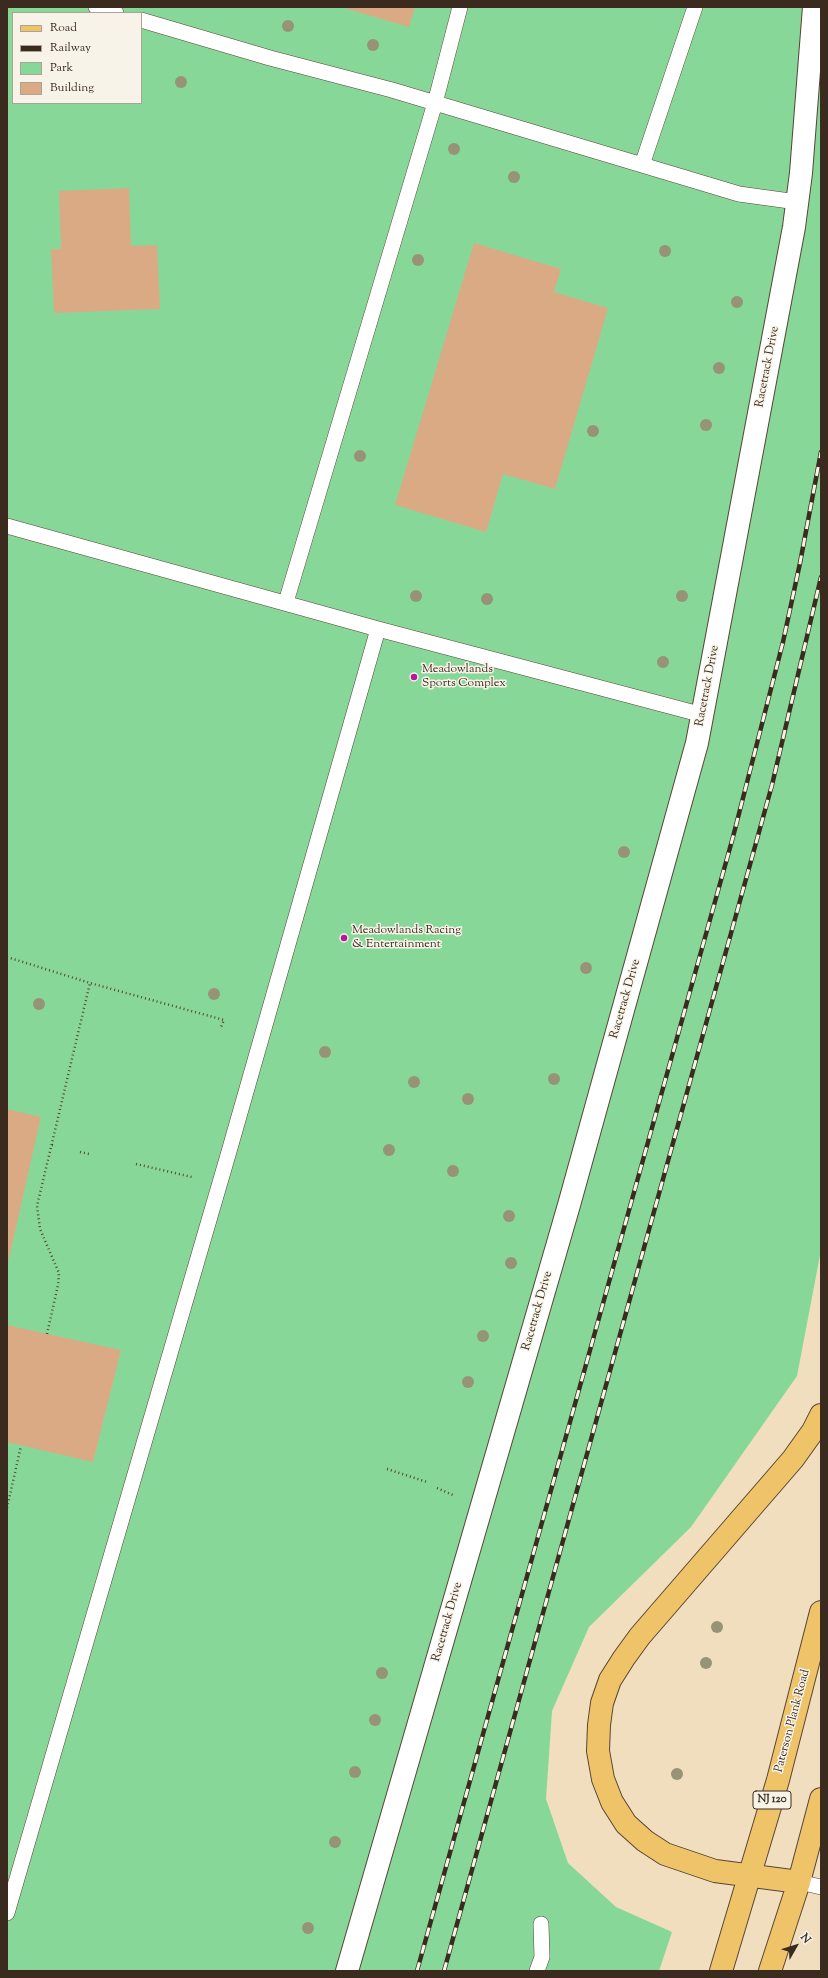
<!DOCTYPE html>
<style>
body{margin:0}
#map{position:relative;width:828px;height:1978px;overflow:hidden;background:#f1debf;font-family:"Sorts Mill Goudy",serif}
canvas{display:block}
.frame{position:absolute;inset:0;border:8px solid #3b2a1e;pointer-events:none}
.legend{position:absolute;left:12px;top:12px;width:130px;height:92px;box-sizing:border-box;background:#f7f3e8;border:1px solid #aca397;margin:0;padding:5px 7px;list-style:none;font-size:12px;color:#3b2a1e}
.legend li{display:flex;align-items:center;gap:8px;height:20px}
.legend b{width:20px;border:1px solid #aca397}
.north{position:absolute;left:776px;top:1926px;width:40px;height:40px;-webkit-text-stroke:3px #f7f3e8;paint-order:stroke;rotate:51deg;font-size:11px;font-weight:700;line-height:16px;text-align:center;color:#3b2a1e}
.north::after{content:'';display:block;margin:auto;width:14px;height:18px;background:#3b2a1e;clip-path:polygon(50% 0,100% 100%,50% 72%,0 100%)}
</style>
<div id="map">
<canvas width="828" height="1978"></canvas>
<div class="frame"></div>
<ul class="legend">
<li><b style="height:5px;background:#efc469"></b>Road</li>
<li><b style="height:5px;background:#3b2a1e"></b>Railway</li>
<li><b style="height:11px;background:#87d898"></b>Park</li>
<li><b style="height:11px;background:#daaa84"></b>Building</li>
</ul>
<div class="north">N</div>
</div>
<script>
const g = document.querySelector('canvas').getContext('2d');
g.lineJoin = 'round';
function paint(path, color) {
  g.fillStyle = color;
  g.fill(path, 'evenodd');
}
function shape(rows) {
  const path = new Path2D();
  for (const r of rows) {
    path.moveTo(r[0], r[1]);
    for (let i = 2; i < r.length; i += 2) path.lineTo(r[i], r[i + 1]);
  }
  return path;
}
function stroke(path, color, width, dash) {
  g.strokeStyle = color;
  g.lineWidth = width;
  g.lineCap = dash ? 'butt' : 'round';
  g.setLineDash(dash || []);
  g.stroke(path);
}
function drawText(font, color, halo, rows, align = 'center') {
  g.font = font + ' "Sorts Mill Goudy",serif';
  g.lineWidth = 3;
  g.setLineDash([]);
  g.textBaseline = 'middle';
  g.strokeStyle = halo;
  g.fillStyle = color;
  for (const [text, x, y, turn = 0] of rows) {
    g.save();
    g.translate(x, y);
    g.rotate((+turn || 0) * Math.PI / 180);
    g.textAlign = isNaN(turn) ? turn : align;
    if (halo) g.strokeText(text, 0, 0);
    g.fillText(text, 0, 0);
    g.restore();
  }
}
paint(shape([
 [7,7,821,7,821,1250,797,1376,691,1527,589,1627,552,1711,546,1799,568,1863,616,1907,672,1932,659,1971,7,1971],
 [13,13,141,13,141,103,13,103]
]), '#87d898');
paint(shape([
 [341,7,415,7,409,27],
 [129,188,131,246,157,245,160,309,54,313,51,249,61,249,59,191],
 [474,243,561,269,554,292,608,308,555,489,503,474,486,532,395,505],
 [7,1109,41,1117,8,1262,7,1262],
 [7,1325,121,1350,93,1462,7,1442]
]), '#daaa84');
const service = shape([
 [96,7,116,13],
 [141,20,270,58,392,90,739,194,797,202],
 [642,165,695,7],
 [7,526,378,629,703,715],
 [286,602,435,103,460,7],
 [799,1882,821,1887],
 [7,1913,228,1155,378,629],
 [537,1971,542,1957,541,1924]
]);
const minor = shape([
 [347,1971,569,1205,697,743,794,227,801,173,814,7]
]);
const primary = shape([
 [799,1882,715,1871,665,1854,645,1841,626,1824,612,1802,603,1779,598,1751,599,1725,602,1703,610,1680,624,1658,640,1636,793,1459,813,1431,821,1415],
 [721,1971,778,1780,821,1612],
 [770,1971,799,1882,821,1799]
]);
stroke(service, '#564536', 16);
stroke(minor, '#564536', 24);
stroke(primary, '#564536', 24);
stroke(shape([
 [7,957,90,983,224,1020,221,1027],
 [52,1145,56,1146],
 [80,1152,89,1154],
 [136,1164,192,1177],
 [47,1334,58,1285,59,1273,40,1229,37,1206,90,983],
 [387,1469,427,1482],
 [437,1488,455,1496],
 [7,1508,21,1446]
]), '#564536', 2.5, [1, 3]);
stroke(service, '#fff', 15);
stroke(minor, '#fff', 22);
stroke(primary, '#efc469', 22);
const rail = shape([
 [417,1971,733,837,783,642,800,563,821,452],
 [444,1971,772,785,821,577]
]);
stroke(rail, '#3b2a1e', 4.5);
stroke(rail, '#f7f3e8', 3, [9]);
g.fillStyle = '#979377';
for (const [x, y] of [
 [288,26],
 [373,45],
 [181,82],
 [454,149],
 [514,177],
 [665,251],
 [418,260],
 [737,302],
 [719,368],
 [706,425],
 [593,431],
 [360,456],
 [416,596],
 [682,596],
 [487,599],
 [663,662],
 [624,852],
 [586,968],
 [214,994],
 [39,1004],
 [325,1052],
 [554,1079],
 [414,1082],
 [468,1099],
 [389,1150],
 [453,1171],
 [509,1216],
 [511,1263],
 [483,1336],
 [468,1382],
 [717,1627],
 [706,1663],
 [382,1673],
 [375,1720],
 [355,1772],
 [677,1774],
 [335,1842],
 [308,1928]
]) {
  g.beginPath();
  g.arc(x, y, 6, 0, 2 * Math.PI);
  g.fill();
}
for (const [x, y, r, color] of [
 [414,677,4,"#b5179e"],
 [344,938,4,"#b5179e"]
]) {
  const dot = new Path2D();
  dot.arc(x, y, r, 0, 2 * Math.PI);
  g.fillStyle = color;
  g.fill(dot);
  stroke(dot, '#f7f3e8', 1.5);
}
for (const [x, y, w] of [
 [772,1800,38]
]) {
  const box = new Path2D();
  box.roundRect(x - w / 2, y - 9, w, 18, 3);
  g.fillStyle = '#f7f3e8';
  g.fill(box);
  stroke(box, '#3b2a1e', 1);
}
drawText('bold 11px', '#3b2a1e', null, [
 ["NJ 120",772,1800]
]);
drawText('12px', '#3b2a1e', '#f7f3e8', [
 ["Racetrack Drive",768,367,-79],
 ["Racetrack Drive",708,686,-79],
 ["Racetrack Drive",626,999,-74],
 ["Racetrack Drive",538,1311,-74],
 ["Racetrack Drive",448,1622,-74],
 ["Paterson Plank Road",793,1721,-75]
]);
drawText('12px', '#3b2a1e', '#f7f3e8', [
 ["Meadowlands",422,670],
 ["Sports Complex",422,684],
 ["Meadowlands Racing",352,931],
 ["& Entertainment",352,945]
], 'left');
</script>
